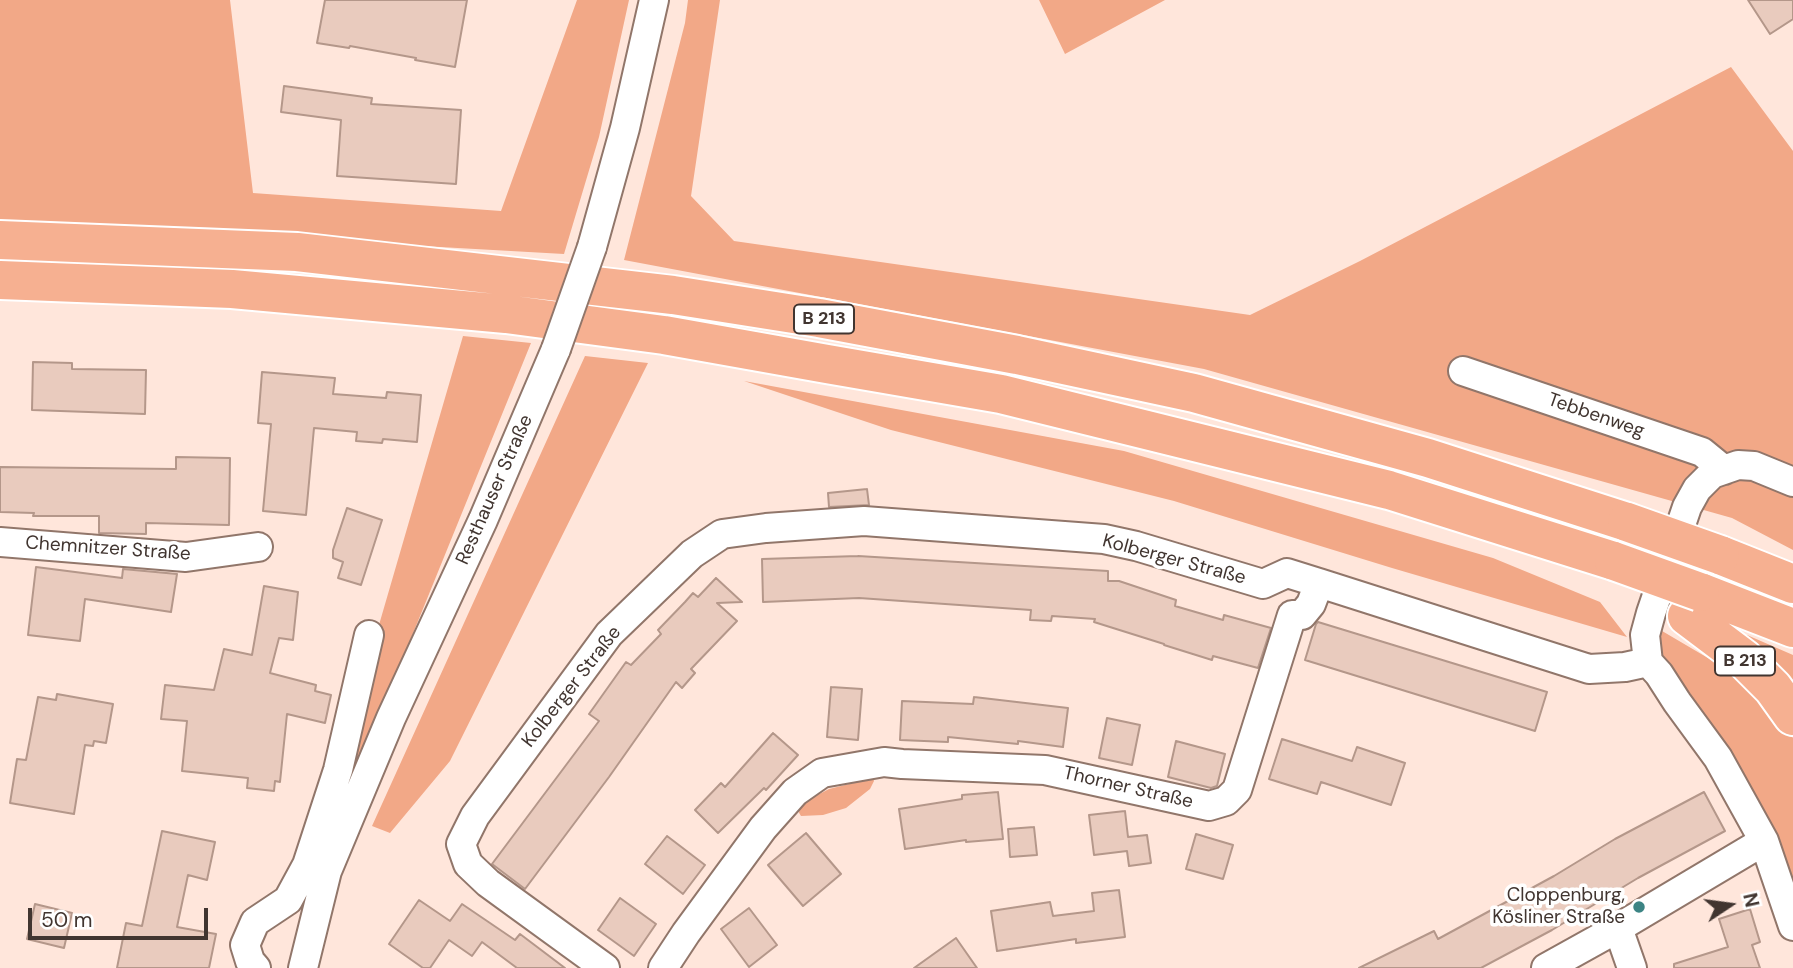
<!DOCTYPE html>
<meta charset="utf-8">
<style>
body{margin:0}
#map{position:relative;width:1793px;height:968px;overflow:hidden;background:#ffe6db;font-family:"DM Sans",sans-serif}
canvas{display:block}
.north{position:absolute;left:1695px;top:870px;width:70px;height:70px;-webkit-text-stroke:5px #fff;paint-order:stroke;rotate:77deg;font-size:19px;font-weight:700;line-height:28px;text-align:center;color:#413530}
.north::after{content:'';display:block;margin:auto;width:24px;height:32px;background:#413530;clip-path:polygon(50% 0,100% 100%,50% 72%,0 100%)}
.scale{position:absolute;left:28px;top:908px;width:180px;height:32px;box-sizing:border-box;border:4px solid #413530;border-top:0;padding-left:9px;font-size:21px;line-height:24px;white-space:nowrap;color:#413530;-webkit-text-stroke:5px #fff;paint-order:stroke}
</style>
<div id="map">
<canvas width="1793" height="968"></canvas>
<div class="north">N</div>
<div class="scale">50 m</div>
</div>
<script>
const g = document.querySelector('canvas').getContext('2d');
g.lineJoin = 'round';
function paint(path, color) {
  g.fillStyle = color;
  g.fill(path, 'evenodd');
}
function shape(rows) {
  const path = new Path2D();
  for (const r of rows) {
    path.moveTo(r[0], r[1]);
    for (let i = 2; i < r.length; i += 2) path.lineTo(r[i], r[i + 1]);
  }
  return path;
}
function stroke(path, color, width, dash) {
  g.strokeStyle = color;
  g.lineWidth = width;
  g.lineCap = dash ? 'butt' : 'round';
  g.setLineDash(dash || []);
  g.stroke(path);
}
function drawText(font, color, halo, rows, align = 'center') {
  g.font = font + ' "DM Sans",sans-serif';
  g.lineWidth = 7;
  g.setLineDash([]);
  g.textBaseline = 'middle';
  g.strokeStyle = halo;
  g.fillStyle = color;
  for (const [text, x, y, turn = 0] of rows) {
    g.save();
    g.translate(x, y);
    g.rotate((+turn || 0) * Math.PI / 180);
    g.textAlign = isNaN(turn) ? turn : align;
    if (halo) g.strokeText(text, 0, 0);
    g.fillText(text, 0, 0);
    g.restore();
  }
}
paint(shape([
 [0,0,230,0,253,193,501,211,577,0,629,0,599,137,564,254,298,239,0,228],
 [688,0,720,0,691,196,734,241,1250,315,1360,261,1731,67,1793,151,1793,550,1732,518,1204,369,624,260,685,23],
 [1039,0,1165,0,1065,54],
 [463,336,531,343,340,813,365,673],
 [585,356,648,363,450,761,390,833,372,826],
 [744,381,1124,451,1493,558,1600,602,1627,637,1392,568,1174,501,891,430],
 [1657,628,1759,688,1793,738,1793,887,1658,659],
 [1747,635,1793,655,1793,694,1743,642],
 [873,778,874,781,870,789,846,808,823,815,801,816,798,811,810,799,829,789]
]), '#f2a887');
const building = shape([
 [325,0,467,0,455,67,415,60,416,58,350,46,349,48,317,43,325,0],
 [1748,0,1793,0,1793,19,1770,34,1748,0],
 [284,86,372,98,371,104,461,110,456,184,337,176,341,120,281,112,284,86],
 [33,362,72,363,72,369,146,370,145,414,32,410,33,362],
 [262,372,335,378,333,394,386,398,387,392,421,395,417,442,383,439,382,443,356,441,357,432,314,428,306,515,263,511,271,424,258,423,262,372],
 [176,457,230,458,229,525,146,523,146,534,99,533,99,516,33,516,34,513,0,512,0,467,176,469,176,457],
 [867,489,869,505,829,507,828,493,867,489],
 [347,508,382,520,361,585,338,578,343,562,333,558,333,550,347,508],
 [858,556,1108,571,1108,581,1119,581,1176,600,1175,606,1223,620,1224,615,1271,628,1258,668,1213,656,1212,660,1164,645,1164,644,1094,622,1095,619,1052,616,1051,621,1030,620,1031,610,859,598,763,602,762,559,858,556],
 [36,567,122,578,123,569,177,574,171,612,85,599,80,641,28,635,36,567],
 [716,578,742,602,717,603,737,621,691,669,695,673,682,688,676,682,609,777,525,889,492,864,599,721,589,714,626,662,631,665,661,634,658,630,685,602,693,593,698,597,716,578],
 [264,586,298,592,293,640,279,638,270,673,316,685,315,691,331,695,325,723,287,714,280,782,275,781,274,791,247,788,248,778,182,771,187,721,161,719,165,685,214,690,224,649,252,655,264,586],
 [1318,622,1547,692,1535,731,1305,660,1316,624,1318,622],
 [831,687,862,689,858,740,827,737,831,687],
 [57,694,113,704,106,743,94,741,93,746,85,745,74,814,10,803,17,759,26,760,38,697,56,700,57,694],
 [974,697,1068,708,1063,747,1018,741,1018,744,948,737,948,742,900,740,902,701,973,704,974,697],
 [1107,718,1140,725,1132,765,1099,758,1107,718],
 [773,733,798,755,766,790,764,788,718,833,695,810,721,783,725,787,773,733],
 [1282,739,1352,761,1357,747,1405,763,1391,805,1321,782,1317,794,1269,779,1282,739],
 [1176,741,1225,754,1217,786,1211,788,1168,777,1176,741],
 [998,792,1003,839,966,842,966,840,905,849,899,809,962,799,962,795,998,792],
 [1704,792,1725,831,1638,878,1552,930,1481,968,1359,968,1434,931,1438,939,1554,876,1615,839,1704,792],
 [1125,811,1128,837,1147,835,1151,863,1129,866,1127,851,1094,855,1089,815,1125,811],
 [1034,827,1037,855,1010,857,1008,829,1034,827],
 [162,831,215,842,207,880,188,875,177,927,216,934,209,968,117,968,126,923,142,926,162,831],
 [806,833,841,874,803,906,768,865,806,833],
 [1196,834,1233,845,1223,879,1186,869,1196,834],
 [667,836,705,865,683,894,645,864,667,836],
 [1119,890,1125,937,1076,943,1076,939,997,951,991,911,1050,902,1053,916,1094,911,1092,893,1119,890],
 [620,898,656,924,634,956,598,930,620,898],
 [419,900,450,921,462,904,515,940,520,934,565,968,517,968,482,942,472,956,449,940,430,968,423,968,389,944,419,900],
 [35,904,72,913,64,948,27,939,35,904],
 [749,908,777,945,749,967,721,929,749,908],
 [1750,909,1760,942,1752,945,1760,968,1674,968,1674,964,1728,947,1719,919,1750,909],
 [956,938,977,968,914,968,956,938]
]);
paint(building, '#e9cbbe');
stroke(building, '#b4978a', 2);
const minor = shape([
 [592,247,625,128,654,0],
 [1463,371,1702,452,1724,470],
 [0,542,186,557,258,547],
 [1648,662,1659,674,1677,702,1718,758,1764,841,1793,926],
 [1648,662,1645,635,1651,613,1687,507,1697,489,1712,474,1738,465,1754,466,1793,482],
 [1618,928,1632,968],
 [256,968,250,961,245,945,255,922,288,900,307,865,338,770,369,635],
 [303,968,327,871,391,718,483,520,556,349],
 [605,968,488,883,468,864,461,844,475,816,609,634,692,554,722,534,766,528,864,521,1104,539,1136,546,1263,584,1287,573,1319,583],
 [663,968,686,933,763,828,795,792,822,773,884,762,902,764,1045,770,1209,806,1226,801,1237,790,1292,615,1302,615,1311,604,1319,583,1589,669,1625,667,1648,662],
 [1546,968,1618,928,1764,841]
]);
const highway = shape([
 [0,240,297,252,673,295,819,318,1017,355,1194,393,1428,458,1627,522],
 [0,280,232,289,506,314,664,335,827,364,1001,394,1389,490,1614,561],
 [1720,555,1793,584],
 [1700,592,1793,628],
 [1687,616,1744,659,1773,688,1793,716]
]);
stroke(minor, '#91766a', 32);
stroke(highway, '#fff', 42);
stroke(minor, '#fff', 28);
stroke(highway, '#f6b091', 38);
const minorBridge = shape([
 [556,349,592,247]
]);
const highwayBridge = shape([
 [1627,522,1720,555],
 [1614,561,1700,592]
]);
stroke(minorBridge, '#91766a', 32, []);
stroke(highwayBridge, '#fff', 42, []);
stroke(minorBridge, '#fff', 28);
stroke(highwayBridge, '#f6b091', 38);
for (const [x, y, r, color] of [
 [1639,907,7,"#3c8484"]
]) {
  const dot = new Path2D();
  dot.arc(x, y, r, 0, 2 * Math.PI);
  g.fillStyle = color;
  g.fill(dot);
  stroke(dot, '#fff', 2.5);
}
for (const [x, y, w] of [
 [824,319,60],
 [1745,661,60]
]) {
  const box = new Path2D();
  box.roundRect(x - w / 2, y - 14.5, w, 29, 5);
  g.fillStyle = '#fff';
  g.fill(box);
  stroke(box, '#413530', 2);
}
drawText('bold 18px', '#413530', null, [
 ["B 213",824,319],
 ["B 213",1745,661]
]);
drawText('19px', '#413530', '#fff', [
 ["Tebbenweg",1596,416,19],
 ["Resthauser Straße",495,490,-66],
 ["Chemnitzer Straße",108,549,4],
 ["Kolberger Straße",1174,560,15],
 ["Kolberger Straße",572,687,-52],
 ["Thorner Straße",1128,788,13]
]);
drawText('19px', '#413530', '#fff', [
 ["Cloppenburg,",1625,896],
 ["Kösliner Straße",1625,918]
], 'right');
</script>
